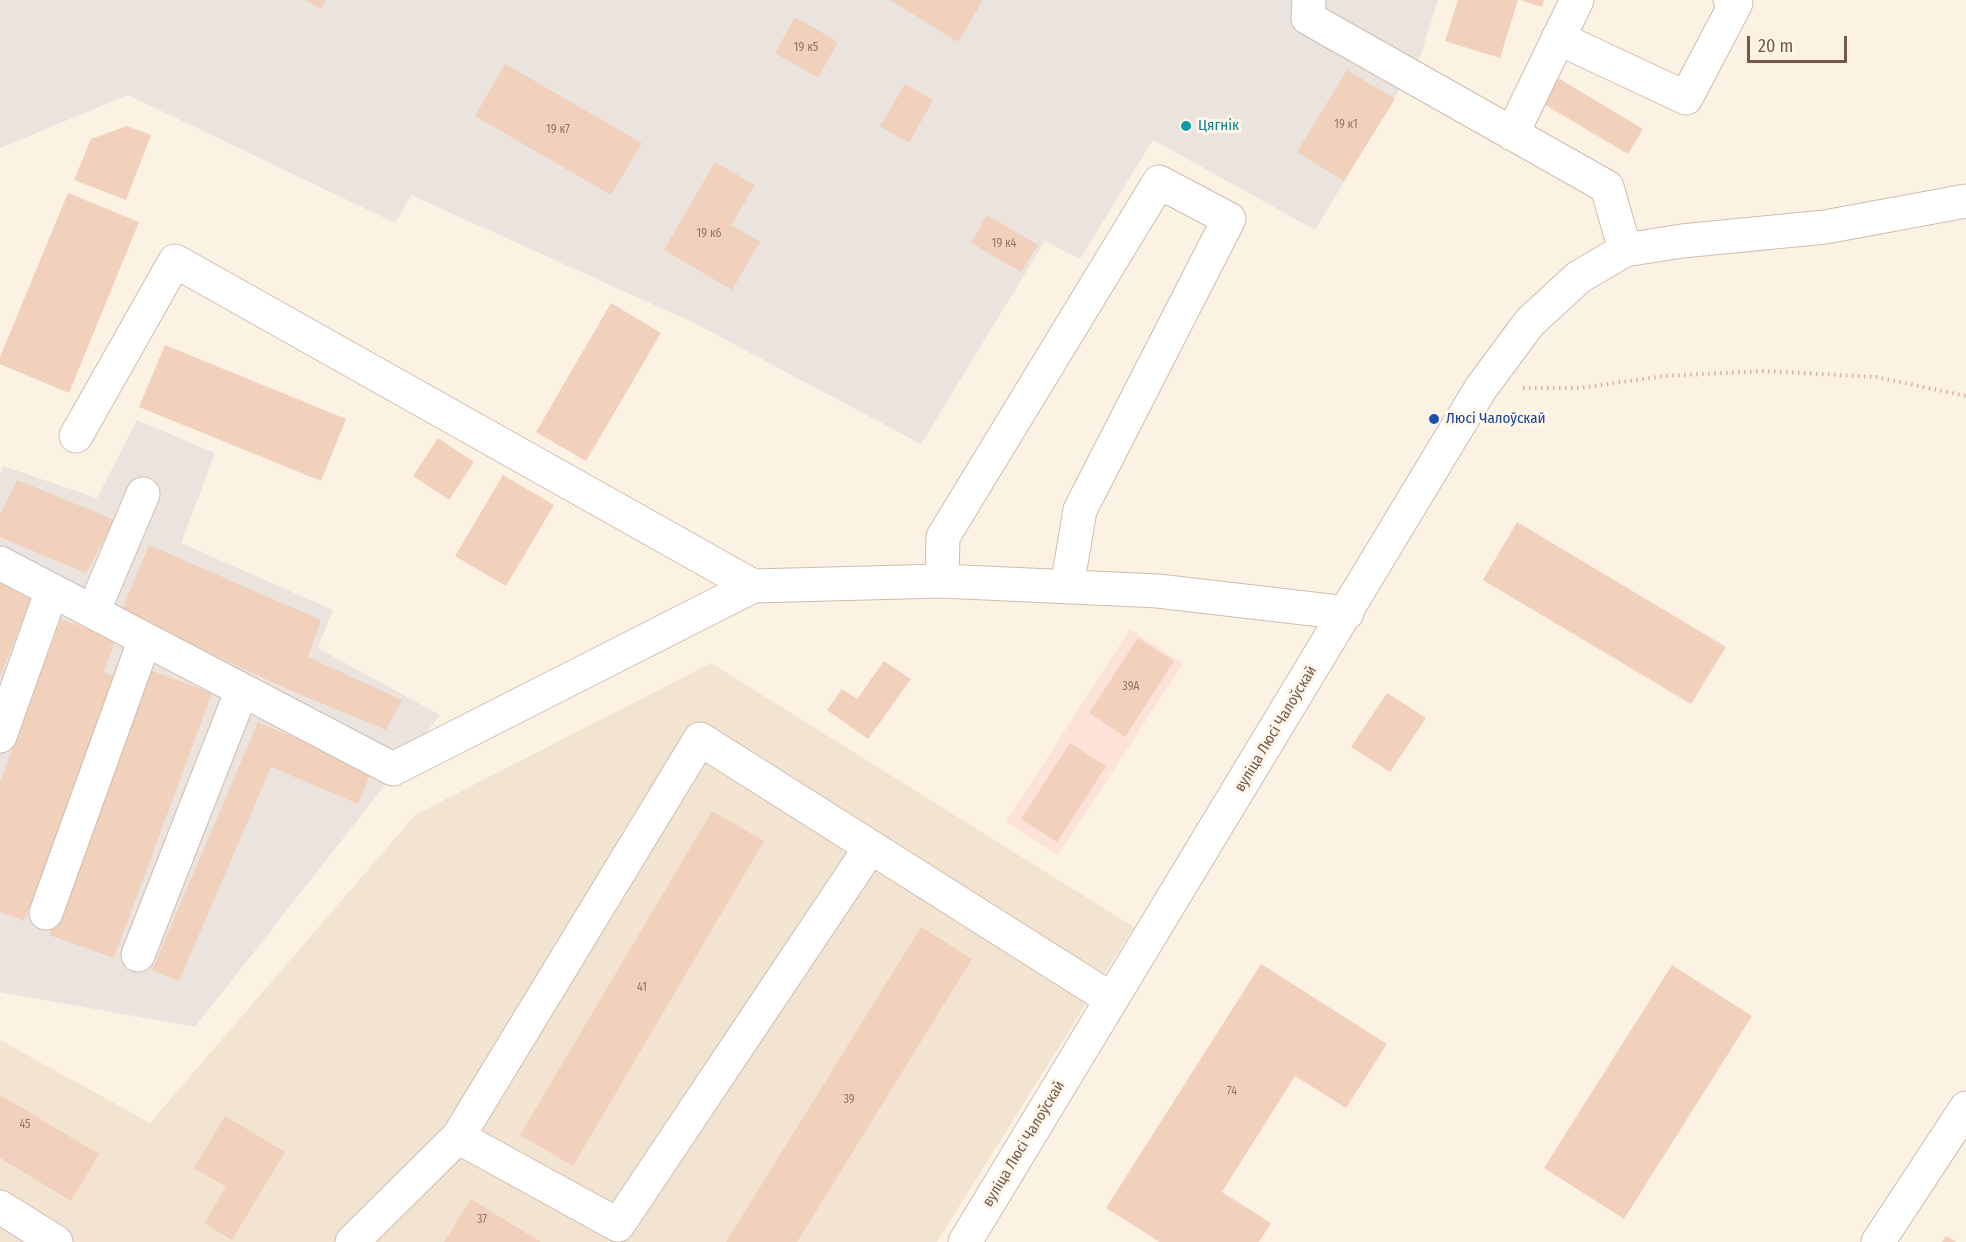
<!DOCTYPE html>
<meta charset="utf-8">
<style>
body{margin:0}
#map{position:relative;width:1966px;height:1242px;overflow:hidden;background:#fcf2e4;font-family:"Fira Sans Condensed",sans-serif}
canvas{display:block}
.scale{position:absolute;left:1747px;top:36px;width:100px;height:27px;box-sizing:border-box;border:3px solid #74584a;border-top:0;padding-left:8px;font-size:18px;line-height:21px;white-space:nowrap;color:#74584a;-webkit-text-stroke:4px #fff6ea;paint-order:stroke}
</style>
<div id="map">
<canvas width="1966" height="1242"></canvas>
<div class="scale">20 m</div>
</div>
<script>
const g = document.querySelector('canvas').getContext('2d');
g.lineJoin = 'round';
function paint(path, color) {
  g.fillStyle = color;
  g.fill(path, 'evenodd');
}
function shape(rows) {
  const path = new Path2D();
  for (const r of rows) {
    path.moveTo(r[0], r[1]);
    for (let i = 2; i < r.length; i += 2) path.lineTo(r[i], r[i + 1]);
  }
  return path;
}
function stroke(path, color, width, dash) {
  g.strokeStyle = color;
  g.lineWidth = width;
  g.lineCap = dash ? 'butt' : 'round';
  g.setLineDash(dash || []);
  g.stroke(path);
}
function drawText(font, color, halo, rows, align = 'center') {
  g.font = font + ' "Fira Sans Condensed",sans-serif';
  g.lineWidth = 6;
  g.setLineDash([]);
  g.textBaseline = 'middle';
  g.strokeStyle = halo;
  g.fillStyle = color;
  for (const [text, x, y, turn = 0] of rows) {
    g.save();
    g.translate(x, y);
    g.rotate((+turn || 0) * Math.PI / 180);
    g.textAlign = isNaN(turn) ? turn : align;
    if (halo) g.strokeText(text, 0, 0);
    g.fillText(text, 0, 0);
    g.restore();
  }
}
paint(shape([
 [711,663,1134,927,937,1242,0,1242,0,1040,150,1123,415,815]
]), '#f3e4d2');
paint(shape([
 [1130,629,1183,664,1058,855,1006,822]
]), '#fce2d8');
paint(shape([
 [0,0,1438,0,1421,54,1315,230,1153,140,1080,259,1045,241,921,444,694,323,411,195,395,223,128,95,0,148],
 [137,420,215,453,181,543,333,610,318,648,440,715,195,1027,0,992,0,475,3,466,97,498]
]), '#ebe4de');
paint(shape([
 [306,0,326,0,321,9],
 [890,0,983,0,958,42],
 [1458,0,1518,0,1500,58,1445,41],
 [1520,0,1544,0,1542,7],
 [795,17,838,42,818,78,775,53],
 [505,64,642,143,611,195,475,116],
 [1347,70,1395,99,1344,181,1297,152],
 [1558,78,1643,129,1628,154,1542,103],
 [905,84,933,100,909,143,880,126],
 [127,126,151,135,126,200,74,180,91,139],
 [715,162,755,185,731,225,760,242,732,290,664,250],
 [68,193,139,222,69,393,0,364,0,357],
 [987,215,1038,245,1021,272,971,243],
 [611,303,661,333,586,461,536,432],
 [165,345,346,419,321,481,139,407],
 [438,438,474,462,449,500,413,476],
 [503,475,554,505,506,586,455,556],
 [17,480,115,520,86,573,0,537,0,515],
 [1517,522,1726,647,1691,704,1483,580],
 [149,545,321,620,308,657,402,700,386,730,285,688,121,612],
 [0,578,34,591,0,677],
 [61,619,116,639,104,672,116,677,24,921,0,912,0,782],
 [1138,638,1174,661,1125,737,1089,713],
 [884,661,911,679,868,739,827,710,842,689,857,699],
 [147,669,212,693,114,958,49,935],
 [1387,693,1426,718,1390,772,1351,747],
 [258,722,372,770,358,804,271,767,179,981,152,970],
 [1070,743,1106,766,1057,842,1021,819],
 [712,811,764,841,573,1166,520,1135],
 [921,927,972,959,797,1242,726,1242],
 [1261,964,1387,1044,1346,1108,1295,1076,1222,1192,1271,1223,1259,1242,1160,1242,1106,1208],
 [1672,965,1752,1016,1624,1219,1544,1168],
 [0,1095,99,1154,71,1201,0,1158],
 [225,1116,285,1152,232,1240,204,1223,226,1187,194,1168],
 [471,1199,541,1242,444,1242],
 [1946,1236,1956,1242,1942,1242]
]), '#f1d0bc');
const minor = shape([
 [1309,0,1308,18,1607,187,1625,250],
 [1558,38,1686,98,1736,3,1730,0],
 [1512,134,1577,0],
 [76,436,175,261,753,586],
 [0,563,393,769,753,586,942,581,1158,591,1347,613],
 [942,581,943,537,1159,182,1229,219,1080,510,1067,587],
 [93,612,143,494],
 [0,736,52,590],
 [46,913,145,639],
 [138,955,242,690],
 [458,1137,700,739,1111,999],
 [0,1207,56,1242],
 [352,1242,458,1137,618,1225,870,848],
 [965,1242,1481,388,1530,322,1579,277,1625,250,1682,241,1825,227,1966,201],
 [1878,1242,1966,1108]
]);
stroke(minor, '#cfbcae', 35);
stroke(shape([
 [1523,388,1580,388,1664,376,1764,371,1876,377,1966,396]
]), '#d6b39f', 4, [1.5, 4.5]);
stroke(minor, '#fff', 33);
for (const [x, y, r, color] of [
 [1186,126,6,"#0f9aa8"],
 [1434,419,6,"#1a4fb4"]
]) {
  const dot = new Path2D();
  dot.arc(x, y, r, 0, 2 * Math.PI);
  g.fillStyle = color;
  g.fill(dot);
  stroke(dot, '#fff6ea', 2);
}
drawText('12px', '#937666', null, [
 ["19 к5",806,48],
 ["19 к1",1346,125],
 ["19 к7",558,130],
 ["19 к6",709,234],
 ["19 к4",1004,244],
 ["39А",1131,687],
 ["41",642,988],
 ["74",1232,1092],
 ["39",849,1100],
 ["45",25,1125],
 ["37",482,1220]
]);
drawText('15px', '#0d838f', '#fff6ea', [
 ["Цягнік",1198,126]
], 'left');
drawText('15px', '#164399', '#fff6ea', [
 ["Люсі Чалоўскай",1446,419]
], 'left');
drawText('15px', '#74584a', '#fff6ea', [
 ["вуліца Люсі Чалоўскай",1276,729,-59],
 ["вуліца Люсі Чалоўскай",1024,1144,-59]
]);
</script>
